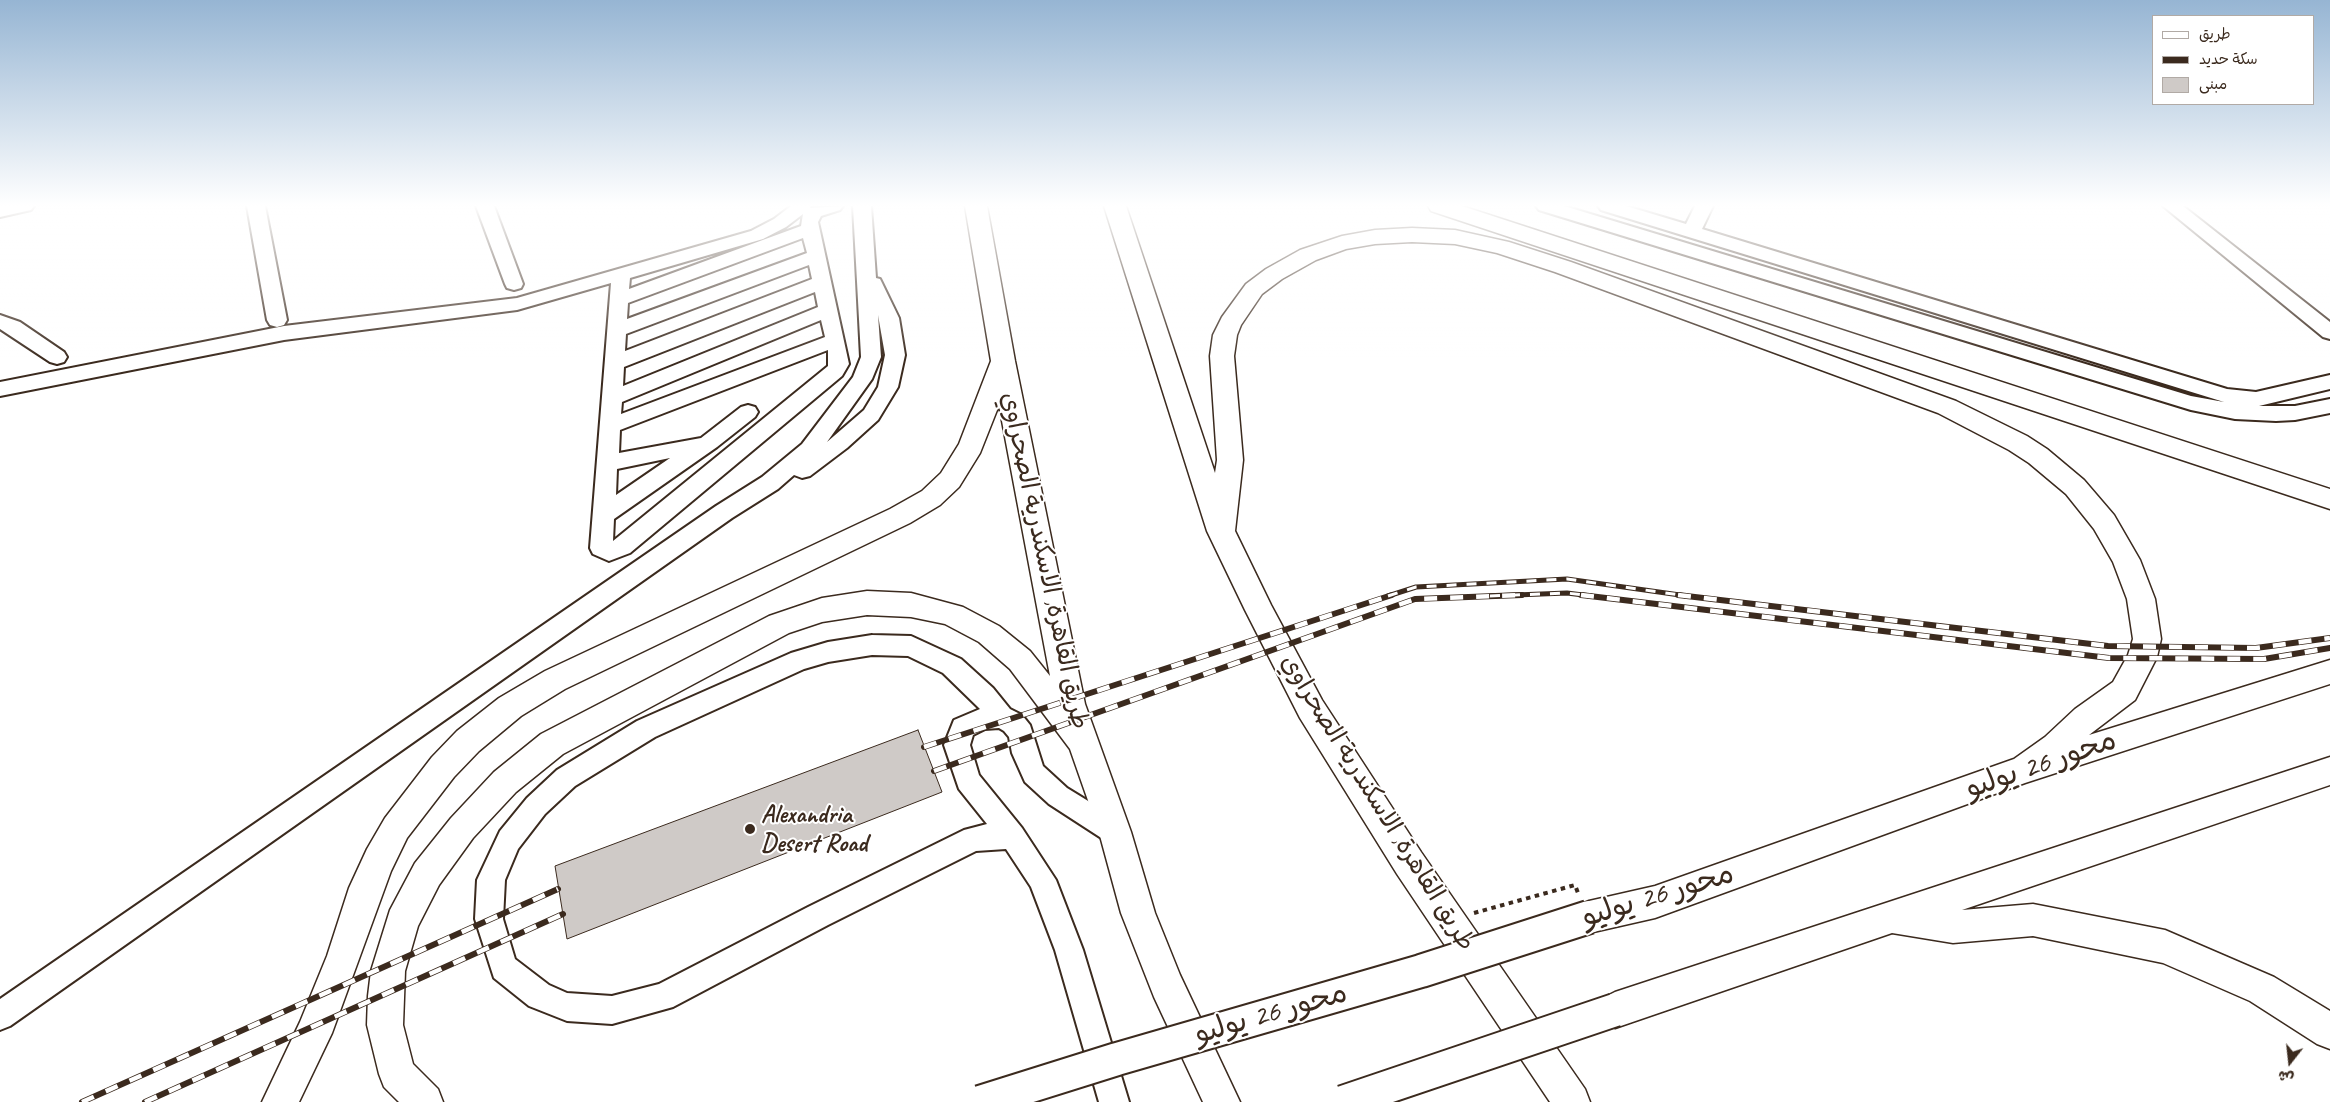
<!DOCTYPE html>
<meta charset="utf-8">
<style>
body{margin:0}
#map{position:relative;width:2330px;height:1102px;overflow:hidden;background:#fff;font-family:Caveat,"Playpen Sans Arabic",sans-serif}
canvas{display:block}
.legend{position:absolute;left:2152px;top:15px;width:162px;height:90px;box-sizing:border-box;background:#fff;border:1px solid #b1aaa5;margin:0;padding:6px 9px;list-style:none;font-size:15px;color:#3b2a1e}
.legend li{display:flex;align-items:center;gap:10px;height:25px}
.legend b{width:25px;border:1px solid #b1aaa5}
.north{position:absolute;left:2265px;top:1037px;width:50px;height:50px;-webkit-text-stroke:4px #fff;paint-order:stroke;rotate:196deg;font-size:14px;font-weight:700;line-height:20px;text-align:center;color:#3b2a1e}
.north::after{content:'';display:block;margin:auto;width:18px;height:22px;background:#3b2a1e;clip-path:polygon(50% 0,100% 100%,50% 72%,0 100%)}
</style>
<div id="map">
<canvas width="2330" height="1102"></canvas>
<ul class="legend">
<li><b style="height:6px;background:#fff"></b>طريق</li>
<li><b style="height:6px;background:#3b2a1e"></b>سكة حديد</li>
<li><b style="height:14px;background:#cfcac7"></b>مبنى</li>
</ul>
<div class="north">ش</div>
</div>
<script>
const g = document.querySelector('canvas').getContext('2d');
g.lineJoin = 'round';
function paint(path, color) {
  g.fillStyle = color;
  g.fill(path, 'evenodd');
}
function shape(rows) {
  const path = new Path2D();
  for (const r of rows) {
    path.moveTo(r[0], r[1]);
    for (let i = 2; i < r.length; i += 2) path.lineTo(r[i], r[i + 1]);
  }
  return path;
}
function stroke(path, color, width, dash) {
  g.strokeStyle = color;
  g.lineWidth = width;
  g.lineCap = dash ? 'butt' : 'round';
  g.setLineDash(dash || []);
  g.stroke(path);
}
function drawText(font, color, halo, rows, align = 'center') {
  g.font = font + ' Caveat,"Playpen Sans Arabic",sans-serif';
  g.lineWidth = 4;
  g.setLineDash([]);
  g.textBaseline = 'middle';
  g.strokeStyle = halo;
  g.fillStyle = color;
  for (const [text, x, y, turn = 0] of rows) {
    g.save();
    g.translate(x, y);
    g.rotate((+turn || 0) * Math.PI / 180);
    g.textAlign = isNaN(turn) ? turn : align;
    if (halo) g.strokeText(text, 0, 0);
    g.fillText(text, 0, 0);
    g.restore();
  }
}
const building = shape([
 [918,730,942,792,567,939,555,866,918,730]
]);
paint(building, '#cfcac7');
stroke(building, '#3b2a1e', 1);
const minor = shape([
 [0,206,34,206,31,210,0,217,0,206],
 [247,206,265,206,287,320,284,325,277,327,270,325,267,320,247,206],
 [476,206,494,206,523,284,521,288,514,290,507,288,505,284,476,206],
 [791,206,811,206,810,208,843,206,840,210,821,216,818,222,849,364,842,376,630,553,609,561,593,554,590,548,611,283,517,310,284,340,0,396,0,382,284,326,517,298,751,231,774,219,791,206],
 [803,214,801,226,629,289,630,278,763,239,786,227,803,214],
 [803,238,807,253,627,319,628,303,803,238],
 [809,265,812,279,625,351,626,334,809,265],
 [815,292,818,307,623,386,624,367,815,292],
 [821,320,825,337,621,414,622,402,821,320],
 [828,350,828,366,613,541,614,519,717,447,755,417,758,412,755,407,748,405,741,407,701,438,619,453,620,430,828,350],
 [670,458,616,495,617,469,670,458],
 [853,206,871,206,876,278,880,279,882,283,899,318,905,355,898,387,878,420,847,448,810,476,802,478,794,475,778,489,732,518,10,1026,0,1030,0,999,716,506,762,477,802,444,853,377,861,357,853,206],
 [878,315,885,355,878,387,864,410,827,442,872,379,881,357,878,315],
 [1536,206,1564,206,2191,396,2224,402,1601,210,1598,206,1626,206,1686,224,1695,206,1713,206,1702,229,2227,389,2256,392,2330,375,2330,389,2259,406,2295,406,2330,399,2330,413,2295,420,2276,421,2235,419,2191,410,1539,210,1536,206],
 [2163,206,2183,206,2330,322,2330,339,2323,337,2163,206],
 [0,315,20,322,64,352,67,357,64,362,57,364,50,362,0,329,0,315],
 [872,635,911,636,961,659,993,688,1010,709,1022,715,1030,725,1043,766,1067,788,1124,823,1128,832,1124,841,1115,844,1106,841,1049,804,1025,782,1012,753,1009,737,1004,731,999,728,985,729,973,735,970,745,979,775,1022,828,1056,880,1083,950,1129,1102,1099,1102,1055,950,1031,887,1006,849,976,851,828,925,673,1007,612,1024,567,1021,529,1006,494,978,475,919,477,880,500,831,527,798,557,770,637,721,791,653,828,642,872,635],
 [872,655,908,656,943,673,980,709,954,720,944,745,959,789,987,824,964,830,808,907,659,984,612,996,567,993,549,985,515,959,503,919,505,880,518,849,545,814,575,786,655,737,804,669,828,662,872,655]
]);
const highway = shape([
 [965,206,987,206,1015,361,1085,704,1131,832,1155,913,1180,975,1240,1102,1203,1102,1154,997,1121,913,1099,832,1070,749,1010,669,979,642,945,624,911,617,867,615,822,622,789,633,563,754,516,792,473,838,439,885,418,926,405,971,403,1025,413,1064,438,1089,443,1102,399,1102,384,1087,379,1074,367,1025,368,996,371,971,390,910,415,863,451,818,494,772,541,734,769,616,822,598,867,591,911,593,963,607,999,626,1030,651,1050,676,999,405,980,453,959,487,940,505,910,523,565,689,521,716,479,751,454,777,407,838,391,871,332,1033,299,1102,262,1102,300,1022,327,956,349,888,367,849,385,818,432,757,457,731,499,698,545,671,890,509,922,491,941,473,959,444,991,361,965,206],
 [1104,206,1126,206,1215,473,1217,460,1210,356,1213,335,1222,317,1246,284,1266,269,1300,250,1342,236,1375,230,1412,228,1455,230,1509,242,1571,262,1956,401,2027,436,2047,449,2084,480,2114,515,2140,560,2155,599,2161,639,2157,657,2135,700,2089,735,2330,660,2330,684,2025,783,1655,918,1589,933,1577,928,1572,917,1577,906,1589,901,1655,886,2014,759,2045,737,2075,709,2113,682,2128,655,2133,639,2127,599,2113,562,2094,529,2066,494,2029,463,2009,450,1938,413,1555,272,1497,253,1455,244,1412,242,1375,244,1346,249,1316,260,1282,279,1262,294,1241,325,1237,335,1234,356,1243,460,1235,531,1271,605,1322,700,1421,852,1585,1089,1590,1102,1550,1102,1397,874,1300,718,1245,610,1207,531,1104,206],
 [1428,206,1462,206,2330,489,2330,509,1431,211,1428,206],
 [2330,757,2330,785,1962,910,2033,904,2165,930,2274,977,2330,1011,2330,1049,2317,1044,2250,1001,2163,963,2033,936,1953,943,1892,933,1615,1028,1603,1022,1597,1010,1603,998,1615,992,2330,757]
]);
stroke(minor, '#3b2a1e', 4);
stroke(highway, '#3b2a1e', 3);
stroke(shape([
 [1474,913,1575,885,1578,893]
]), '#3b2a1e', 4, [4.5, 4.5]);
paint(minor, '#fff');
paint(highway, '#fff');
const railFar1 = shape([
 [1388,596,1416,587,1567,579,1687,596],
 [1490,596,1567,593,1591,596]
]);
const rail = shape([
 [1581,595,2109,658,2264,659,2330,648],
 [1678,595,2108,646,2256,648,2330,638],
 [924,747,1392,595],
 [934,771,1415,599,1522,595],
 [82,1102,558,889],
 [145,1102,563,914]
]);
stroke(railFar1, '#3b2a1e', 5);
stroke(rail, '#3b2a1e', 6);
stroke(railFar1, '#fff', 3, [10]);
stroke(rail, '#fff', 4.5, [13]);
const highwayBridge = shape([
 [980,1102,1117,1059,1421,971,1589,917],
 [1343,1102,1615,1010]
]);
stroke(highwayBridge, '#3b2a1e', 36, []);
stroke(highwayBridge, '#fff', 32);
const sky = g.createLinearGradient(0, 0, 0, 360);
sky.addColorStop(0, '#96b5d3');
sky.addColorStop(0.57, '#fff');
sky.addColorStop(1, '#ffffff00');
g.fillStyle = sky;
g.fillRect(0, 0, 2330, 360);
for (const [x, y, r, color] of [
 [750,829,6,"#3b2a1e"]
]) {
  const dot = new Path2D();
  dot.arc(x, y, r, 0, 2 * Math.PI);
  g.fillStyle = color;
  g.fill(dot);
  stroke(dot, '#fff', 2);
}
drawText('25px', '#3b2a1e', '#fff', [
 ["طريق القاهرة, الاسكندرية الصحراوي",1044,561,78],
 ["طريق القاهرة, الاسكندرية الصحراوي",1377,803,58]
]);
drawText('bold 25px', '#3b2a1e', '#fff', [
 ["Alexandria",761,815],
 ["Desert Road",761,844]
], 'left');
drawText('30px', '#3b2a1e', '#fff', [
 ["محور 26 يوليو",2041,765,-19],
 ["محور 26 يوليو",1658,896,-17],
 ["محور 26 يوليو",1271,1014,-16]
]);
</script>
